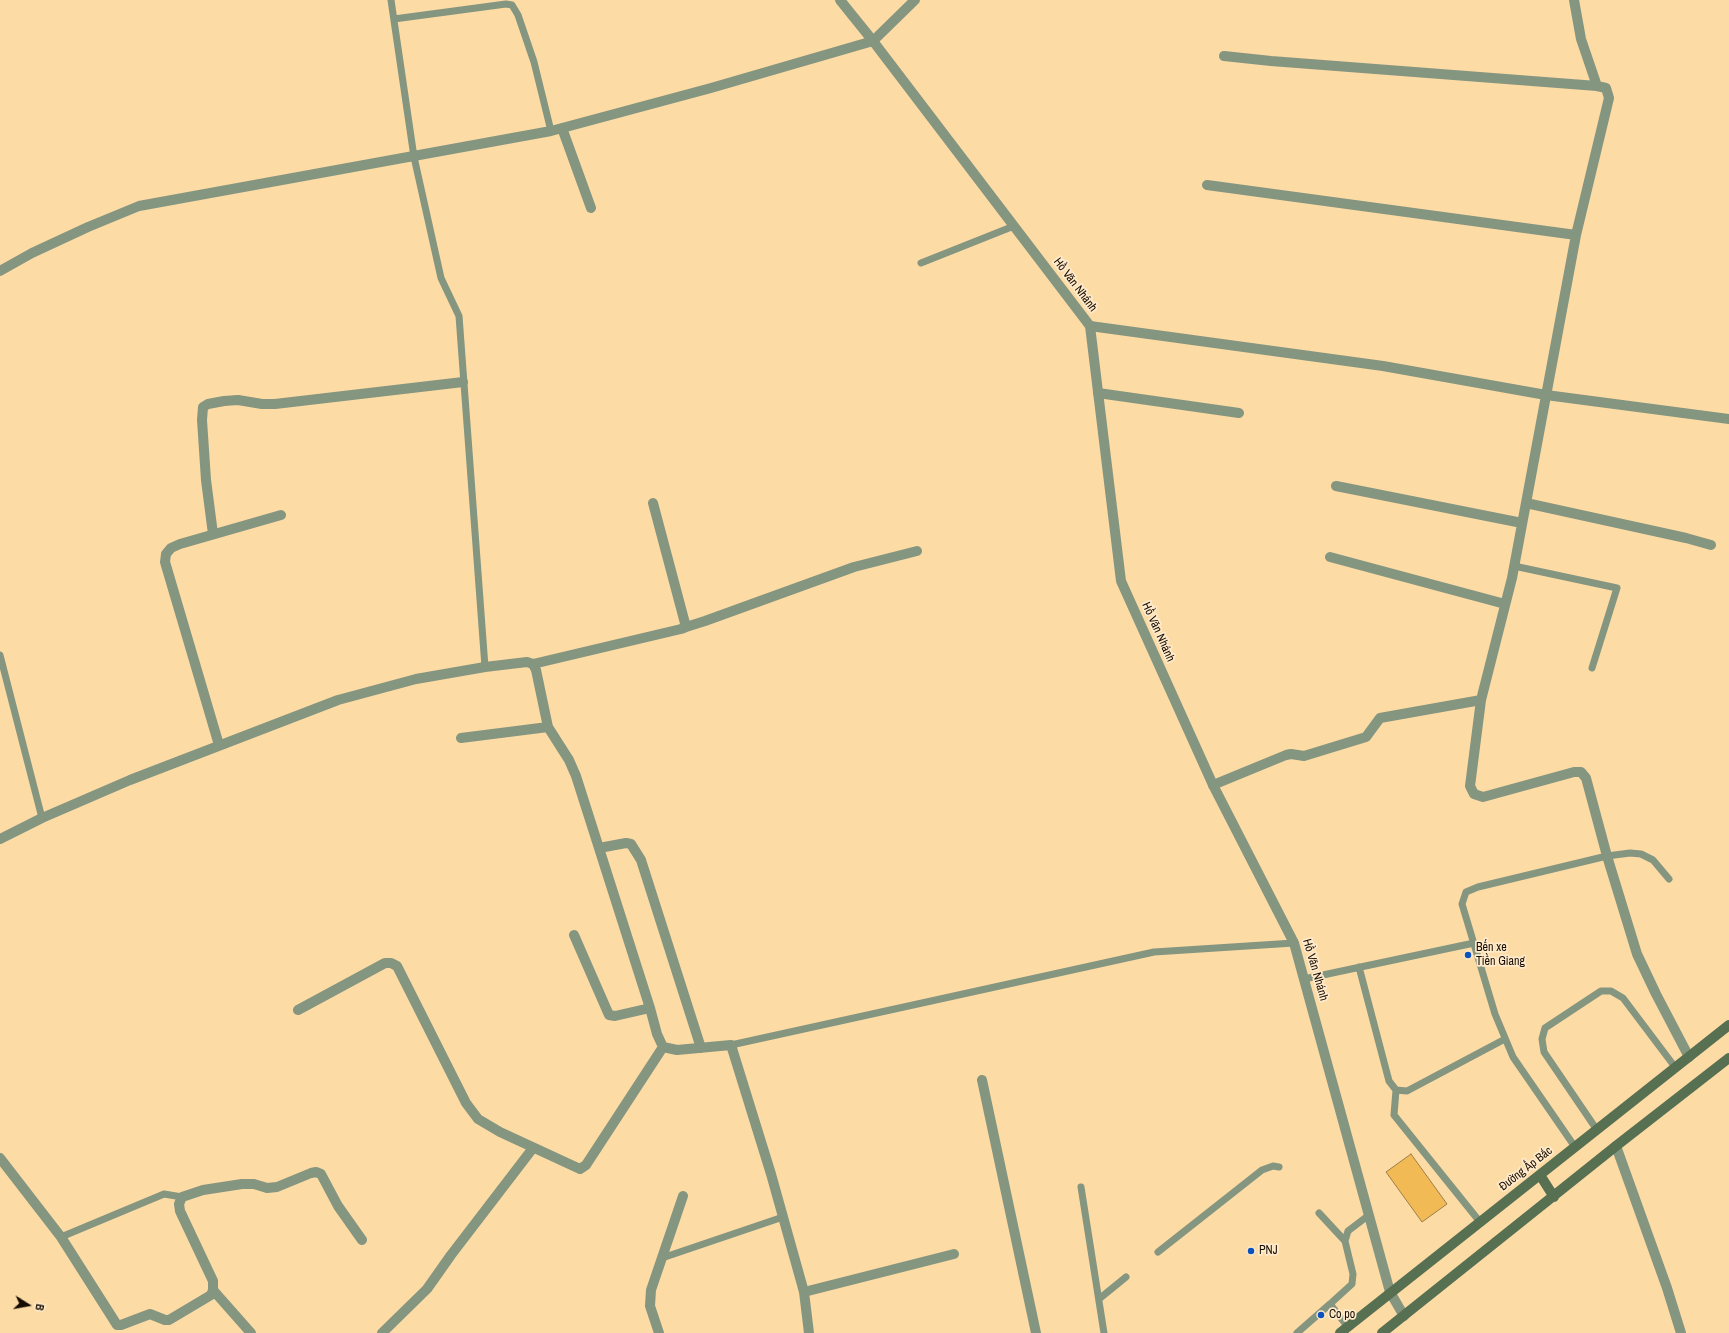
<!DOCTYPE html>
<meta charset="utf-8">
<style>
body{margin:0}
#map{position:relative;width:1729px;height:1333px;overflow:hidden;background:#fddba5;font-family:"Archivo Narrow",sans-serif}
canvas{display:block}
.north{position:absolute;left:8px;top:1285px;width:40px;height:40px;-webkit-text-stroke:3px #ffebcb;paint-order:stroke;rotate:101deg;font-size:11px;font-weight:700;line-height:16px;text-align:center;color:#170c00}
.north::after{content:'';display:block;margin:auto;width:14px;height:18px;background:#170c00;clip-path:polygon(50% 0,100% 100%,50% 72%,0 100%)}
</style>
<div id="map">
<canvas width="1729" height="1333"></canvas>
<div class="north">B</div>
</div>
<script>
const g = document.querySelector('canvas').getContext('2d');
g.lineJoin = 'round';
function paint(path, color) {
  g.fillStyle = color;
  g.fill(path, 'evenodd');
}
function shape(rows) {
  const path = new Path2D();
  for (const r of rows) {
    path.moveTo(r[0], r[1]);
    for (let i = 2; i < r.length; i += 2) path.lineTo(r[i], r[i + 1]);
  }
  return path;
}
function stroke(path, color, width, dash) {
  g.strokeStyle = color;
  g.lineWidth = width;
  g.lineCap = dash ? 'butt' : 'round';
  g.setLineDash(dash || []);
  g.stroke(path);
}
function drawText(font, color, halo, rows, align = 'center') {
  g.font = font + ' "Archivo Narrow",sans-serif';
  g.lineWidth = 3.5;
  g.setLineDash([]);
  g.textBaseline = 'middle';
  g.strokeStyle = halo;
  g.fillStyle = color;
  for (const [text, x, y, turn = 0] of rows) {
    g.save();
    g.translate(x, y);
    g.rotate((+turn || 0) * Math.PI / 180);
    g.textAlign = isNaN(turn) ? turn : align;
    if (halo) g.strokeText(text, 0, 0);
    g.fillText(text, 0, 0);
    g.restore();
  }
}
const building = shape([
 [1411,1154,1447,1204,1422,1222,1386,1172,1411,1154]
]);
paint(building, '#f2ba55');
stroke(building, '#9c7e4a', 1);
stroke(shape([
 [391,0,414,157,441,278,459,316,485,667],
 [394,19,506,4,512,5,518,15,534,62,551,131],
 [921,263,1014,226],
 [1514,566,1617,588,1592,668],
 [0,655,42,818],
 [1359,967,1389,1081,1396,1090,1407,1091,1505,1039],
 [1304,979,1474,943],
 [731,1045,1154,952,1294,943],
 [1396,1090,1394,1115,1480,1222],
 [1597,1130,1544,1052,1542,1039,1545,1028,1601,991,1611,991,1623,998,1675,1067],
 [1575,1147,1513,1057,1495,1014,1462,904,1466,892,1478,887,1607,856,1630,853,1641,854,1653,860,1669,879],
 [1081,1187,1104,1333],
 [1319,1213,1345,1241],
 [61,1237,164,1194,182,1197],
 [1158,1252,1262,1170,1273,1166,1279,1167],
 [662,1258,783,1217],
 [1099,1299,1126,1277],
 [1330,1304,1352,1284,1353,1274,1345,1241,1348,1231,1369,1215],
 [1297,1333,1330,1304,1348,1327]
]), '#849580', 7);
stroke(shape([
 [1574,0,1581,39,1597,86],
 [1224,56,1271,61,1597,86,1606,88,1609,98,1576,235,1512,578,1481,700,1470,786,1474,794,1483,797,1574,772,1581,772,1586,778,1607,856,1637,954,1656,994,1689,1057],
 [562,128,591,208],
 [1207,185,1576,235],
 [0,271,32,253,88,227,139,206,551,131,711,88,873,41,915,0],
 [1090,326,1383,366,1546,395,1729,419],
 [1098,393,1239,413],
 [1336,486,1522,523],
 [1526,503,1686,538,1711,545],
 [213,534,206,480,202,420,203,407,208,404,224,401,238,400,262,404,275,404,463,382],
 [1330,557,1505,604],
 [686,627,705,621,854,567,917,551],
 [533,664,681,629,686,627,653,503],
 [461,738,548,727],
 [219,745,165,562,166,554,171,548,180,544,281,515],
 [1213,785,1286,755,1291,754,1304,756,1366,737,1380,718,1481,700],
 [0,839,42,818,130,780,338,700,416,679,485,667,527,662,533,664,536,670,548,727,569,760,576,776,650,1008],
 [599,848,626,843,631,844,641,860,701,1048],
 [574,935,609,1015,615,1016,650,1008,657,1034,663,1047,677,1050,731,1045,771,1174,804,1292,809,1333],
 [298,1010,385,963,391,963,397,966,466,1103,478,1119,500,1132,580,1169,586,1165,663,1047],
 [982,1080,1036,1333],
 [1616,1146,1667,1288,1681,1333],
 [0,1158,61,1237,117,1325,121,1325,150,1314,165,1320,169,1320,211,1295,213,1290,213,1281,180,1211,179,1204,182,1197,203,1190,242,1184,254,1184,267,1188,277,1187,311,1173,316,1172,321,1174,338,1206,362,1240],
 [213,1290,251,1333],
 [804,1292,954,1254],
 [382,1333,427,1289,451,1255,533,1148],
 [659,1333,650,1306,651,1290,683,1196]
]), '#849580', 10);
stroke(shape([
 [840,0,873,41,1090,326,1121,581,1213,785,1294,943,1390,1292,1404,1316]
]), '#849580', 10);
stroke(shape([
 [1540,1175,1554,1197],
 [1340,1333,1729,1025],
 [1382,1333,1616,1146,1729,1058]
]), '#587052', 10);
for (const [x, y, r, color] of [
 [1468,955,4,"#0c52bd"],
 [1251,1251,4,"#0c52bd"],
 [1321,1315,4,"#0c52bd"]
]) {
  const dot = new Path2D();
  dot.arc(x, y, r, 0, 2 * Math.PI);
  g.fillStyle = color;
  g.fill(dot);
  stroke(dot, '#ffebcb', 1.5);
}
drawText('12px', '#170c00', '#ffebcb', [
 ["Hồ Văn Nhánh",1075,285,53],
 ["Hồ Văn Nhánh",1158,632,66],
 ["Hồ Văn Nhánh",1315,970,74],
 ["Đường Ấp Bắc",1526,1169,-38]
]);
drawText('12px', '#170c00', '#ffebcb', [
 ["Bến xe",1476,948],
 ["Tiền Giang",1476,962],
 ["PNJ",1259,1251],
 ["Co po",1329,1315]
], 'left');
</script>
